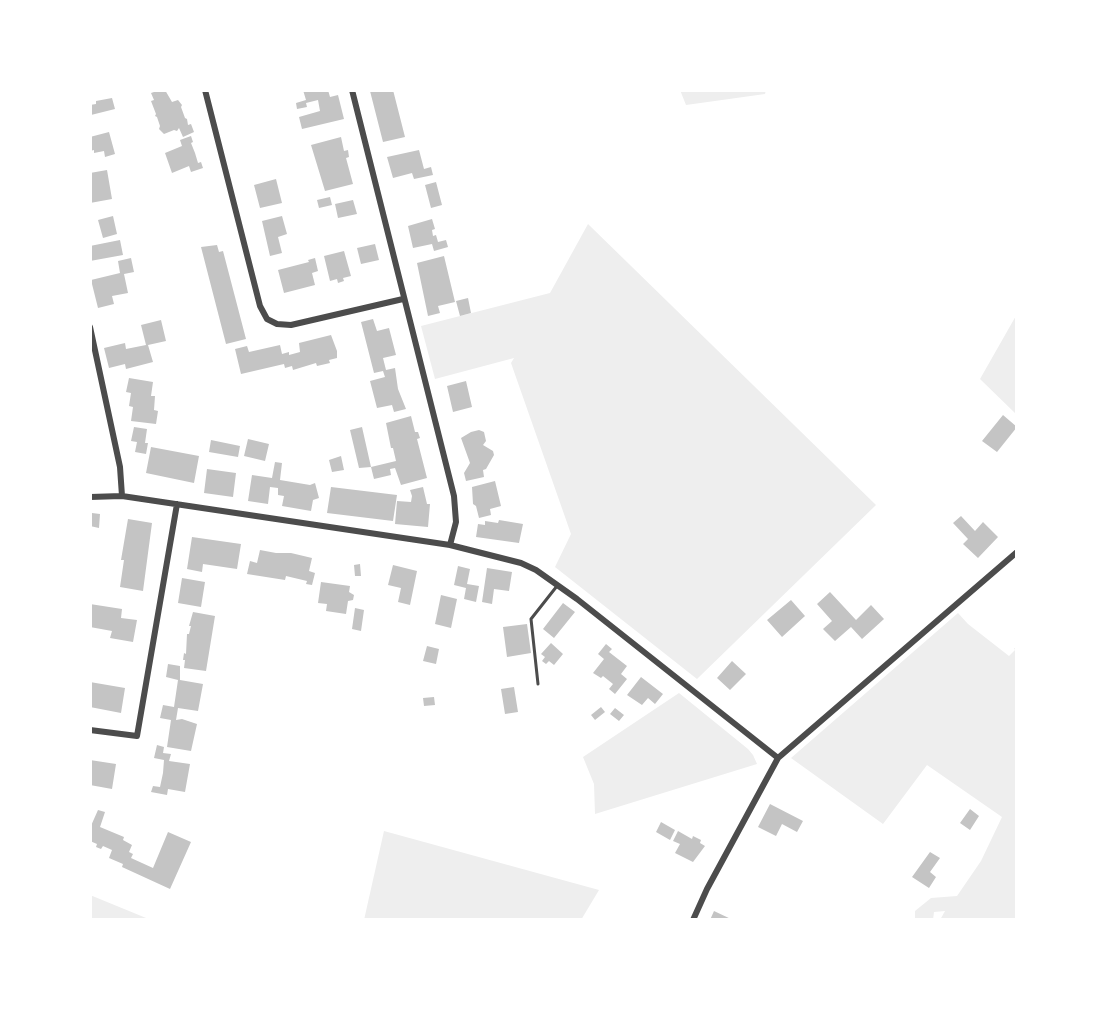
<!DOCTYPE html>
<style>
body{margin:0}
#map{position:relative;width:1107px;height:1010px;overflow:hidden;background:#fff;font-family:"Noto Sans",sans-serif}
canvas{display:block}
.frame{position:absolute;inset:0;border:92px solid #fff;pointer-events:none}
</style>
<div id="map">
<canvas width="1107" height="1010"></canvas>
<div class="frame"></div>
</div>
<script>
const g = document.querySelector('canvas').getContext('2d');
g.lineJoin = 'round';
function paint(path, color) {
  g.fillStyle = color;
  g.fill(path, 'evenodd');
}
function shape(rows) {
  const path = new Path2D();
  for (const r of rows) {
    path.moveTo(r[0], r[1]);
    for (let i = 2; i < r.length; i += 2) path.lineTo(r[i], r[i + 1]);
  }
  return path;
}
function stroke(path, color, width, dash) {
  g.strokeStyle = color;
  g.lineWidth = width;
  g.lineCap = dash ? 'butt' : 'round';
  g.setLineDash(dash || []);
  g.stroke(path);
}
paint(shape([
 [680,90,766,90,765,94,686,105],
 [588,224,876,505,697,679,555,567,571,534,511,363,514,358,435,379,421,326,550,293],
 [1017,314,1017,415,980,379],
 [958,613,968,624,1009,656,1015,650,1014,648,1017,648,1017,920,940,920,945,911,934,912,933,920,915,920,915,911,931,898,957,896,981,861,1002,817,927,765,883,824,791,758],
 [679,693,748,749,753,755,757,764,595,814,594,784,583,757],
 [384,831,599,890,581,920,364,920],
 [90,895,151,920,90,920]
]), '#eee');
paint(shape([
 [154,90,165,90,172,102,178,100,182,105,181,107,185,118,187,119,188,125,191,124,194,132,183,137,179,128,177,131,174,130,164,134,159,129,160,126,157,117,155,116,156,114,151,101,154,100,151,93,154,92],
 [303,90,328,90,330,97,338,95,344,119,302,129,299,117,320,111,318,100,306,103,307,107,297,109,296,103,306,100],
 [375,90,393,90,405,137,383,142,370,91],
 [112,98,115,109,91,115,90,105,96,104,96,101],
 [109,132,115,154,105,157,104,151,94,153,94,150,90,151,90,137],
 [191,136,193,142,191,143,195,153,198,163,201,162,203,168,191,172,189,166,172,173,165,153,182,146,180,140],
 [341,137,344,151,348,150,349,157,346,158,353,184,325,191,311,145],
 [419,150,424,169,431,167,433,175,414,179,412,173,393,178,387,157],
 [107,170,112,199,90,203,90,173],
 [276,179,282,203,260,208,254,185],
 [436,182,442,205,431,208,425,185],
 [330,197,332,205,319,208,317,200],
 [353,200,357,214,338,218,335,204],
 [113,216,117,234,103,238,98,220],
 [282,216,287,234,278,237,282,253,270,256,262,221],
 [432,219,435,229,432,230,433,236,436,235,438,242,446,240,448,247,434,251,432,244,413,248,408,226],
 [120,240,123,255,90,261,90,246],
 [375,244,379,260,361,264,357,248],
 [217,245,219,252,223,251,246,339,226,344,201,247],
 [344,251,351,276,343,278,344,281,338,283,337,279,330,281,324,256],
 [444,256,455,302,438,306,440,313,428,316,417,263],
 [131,258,134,272,124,274,128,293,112,296,114,304,98,308,91,280,120,273,118,261],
 [315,258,318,271,312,273,315,285,284,293,278,270,309,262,308,260],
 [468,298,471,313,460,316,456,301],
 [373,319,377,331,389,328,396,355,383,358,386,370,395,368,398,389,406,409,394,412,392,405,377,408,370,381,385,377,383,371,374,373,361,322],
 [161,320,166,341,148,345,153,362,126,369,125,364,109,368,104,348,125,343,126,349,146,345,141,325],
 [331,335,337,351,337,358,329,360,330,363,317,366,316,363,293,370,292,366,285,368,284,364,241,374,235,349,247,346,249,352,280,345,282,354,289,352,289,355,300,352,299,343],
 [129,378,153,382,151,396,155,396,154,410,158,411,156,424,131,421,133,407,129,406,131,393,126,392],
 [466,381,472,407,453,412,447,386],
 [1003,415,1017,427,997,452,982,441],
 [411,416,415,432,418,432,420,438,417,439,427,478,401,485,395,468,390,469,391,475,374,479,371,467,359,468,350,430,362,427,371,467,396,461,393,448,391,448,386,423],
 [134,427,147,429,145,443,148,443,146,454,135,452,137,442,131,441],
 [479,430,484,432,486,441,483,445,493,451,494,455,486,469,483,470,484,477,466,481,464,473,470,463,461,438,471,432],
 [248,439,269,444,265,461,244,456],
 [211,440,240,446,238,457,209,452],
 [151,447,199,456,194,483,146,473],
 [341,456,344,470,332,472,329,460],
 [275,462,282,463,280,480,310,485,315,483,319,498,313,500,311,511,282,506,284,496,278,495,278,488,270,487,268,504,248,501,252,475,272,478],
 [207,469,236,473,233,497,204,493],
 [495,481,501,506,490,509,491,515,479,518,476,506,473,504,472,487],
 [331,487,397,495,393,521,327,513],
 [423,487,427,504,430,504,428,527,395,524,397,501,411,502,412,496,410,490],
 [92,513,100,514,99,528,90,526],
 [961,516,975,531,983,522,998,537,978,558,963,544,968,539,953,523],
 [128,519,152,523,143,591,120,587,124,560,121,560],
 [499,520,523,524,519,543,476,537,478,524,485,525,485,521,498,523],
 [192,537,241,544,237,569,203,564,202,572,187,569],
 [260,550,276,553,291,553,312,558,309,571,315,573,312,585,306,584,307,581,286,576,285,580,247,574,250,561,257,563],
 [360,564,361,576,355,576,354,565],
 [393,565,417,571,410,605,398,602,401,588,388,585],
 [458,566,470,569,467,584,479,586,476,602,464,599,466,588,454,585],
 [487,568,512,572,509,591,494,589,492,604,482,602],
 [182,578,205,582,201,607,178,603],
 [321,582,350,586,349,592,354,595,353,600,348,601,346,614,326,611,327,604,318,603],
 [830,592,856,620,871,605,884,619,862,639,851,627,835,641,823,629,832,621,817,604],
 [441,595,457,599,451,628,435,624],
 [791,600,805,616,782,637,767,620],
 [563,603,575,612,554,638,543,629],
 [90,604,122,609,121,618,137,620,133,642,110,638,112,631,90,627],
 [355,608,364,610,361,631,352,629],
 [193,612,215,616,206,671,184,668,185,660,183,660,184,653,186,654,187,634,189,634,191,626,189,626],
 [527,624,531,653,507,657,503,627],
 [551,643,563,654,554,665,549,661,546,664,542,661,545,657,541,654],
 [606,644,612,649,609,652,627,666,621,674,627,679,615,694,609,689,613,684,603,676,601,678,593,673,604,659,598,654],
 [427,646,439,649,436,664,423,661],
 [732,661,746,674,730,690,717,678],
 [168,664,180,666,180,680,203,684,198,711,178,708,176,720,182,719,197,724,191,751,167,747,171,720,160,718,163,705,174,707,178,680,166,677],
 [641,677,663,694,655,704,648,698,642,705,627,695],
 [90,682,125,688,121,713,90,707],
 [514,687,518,712,505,714,501,689],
 [434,697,435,705,424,706,423,698],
 [601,707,605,712,595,720,591,715],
 [615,708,624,715,619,721,610,714],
 [157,745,164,747,163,753,171,754,169,761,190,764,185,792,168,789,167,795,151,792,153,786,160,787,163,773,164,760,154,758],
 [90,760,116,764,112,789,90,785],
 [770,804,803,821,797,832,782,824,776,836,758,827],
 [970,809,979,816,970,830,960,823],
 [98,810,105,812,100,827,124,837,123,840,132,845,129,852,133,854,131,858,153,868,168,832,191,842,170,889,122,867,123,864,109,858,112,850,103,846,101,849,96,847,97,844,90,841,90,828],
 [661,822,675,830,670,840,656,832],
 [678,831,692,839,693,836,701,840,700,843,705,846,693,862,675,853,680,844,673,841],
 [930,852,940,858,930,872,936,877,929,888,912,877],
 [714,911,733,920,710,920]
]), '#c4c4c4');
stroke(shape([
 [538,684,531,619,557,586]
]), '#4c4c4c', 3);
stroke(shape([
 [205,90,260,306,267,319,277,324,291,325,403,299],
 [352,90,454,496,456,522,450,545],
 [90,327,120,467,122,496],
 [90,497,122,496,450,545,521,563,536,570,577,599,778,758],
 [90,730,137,736,177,504],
 [693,920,707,889,778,758,1017,552]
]), '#4c4c4c', 6);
</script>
